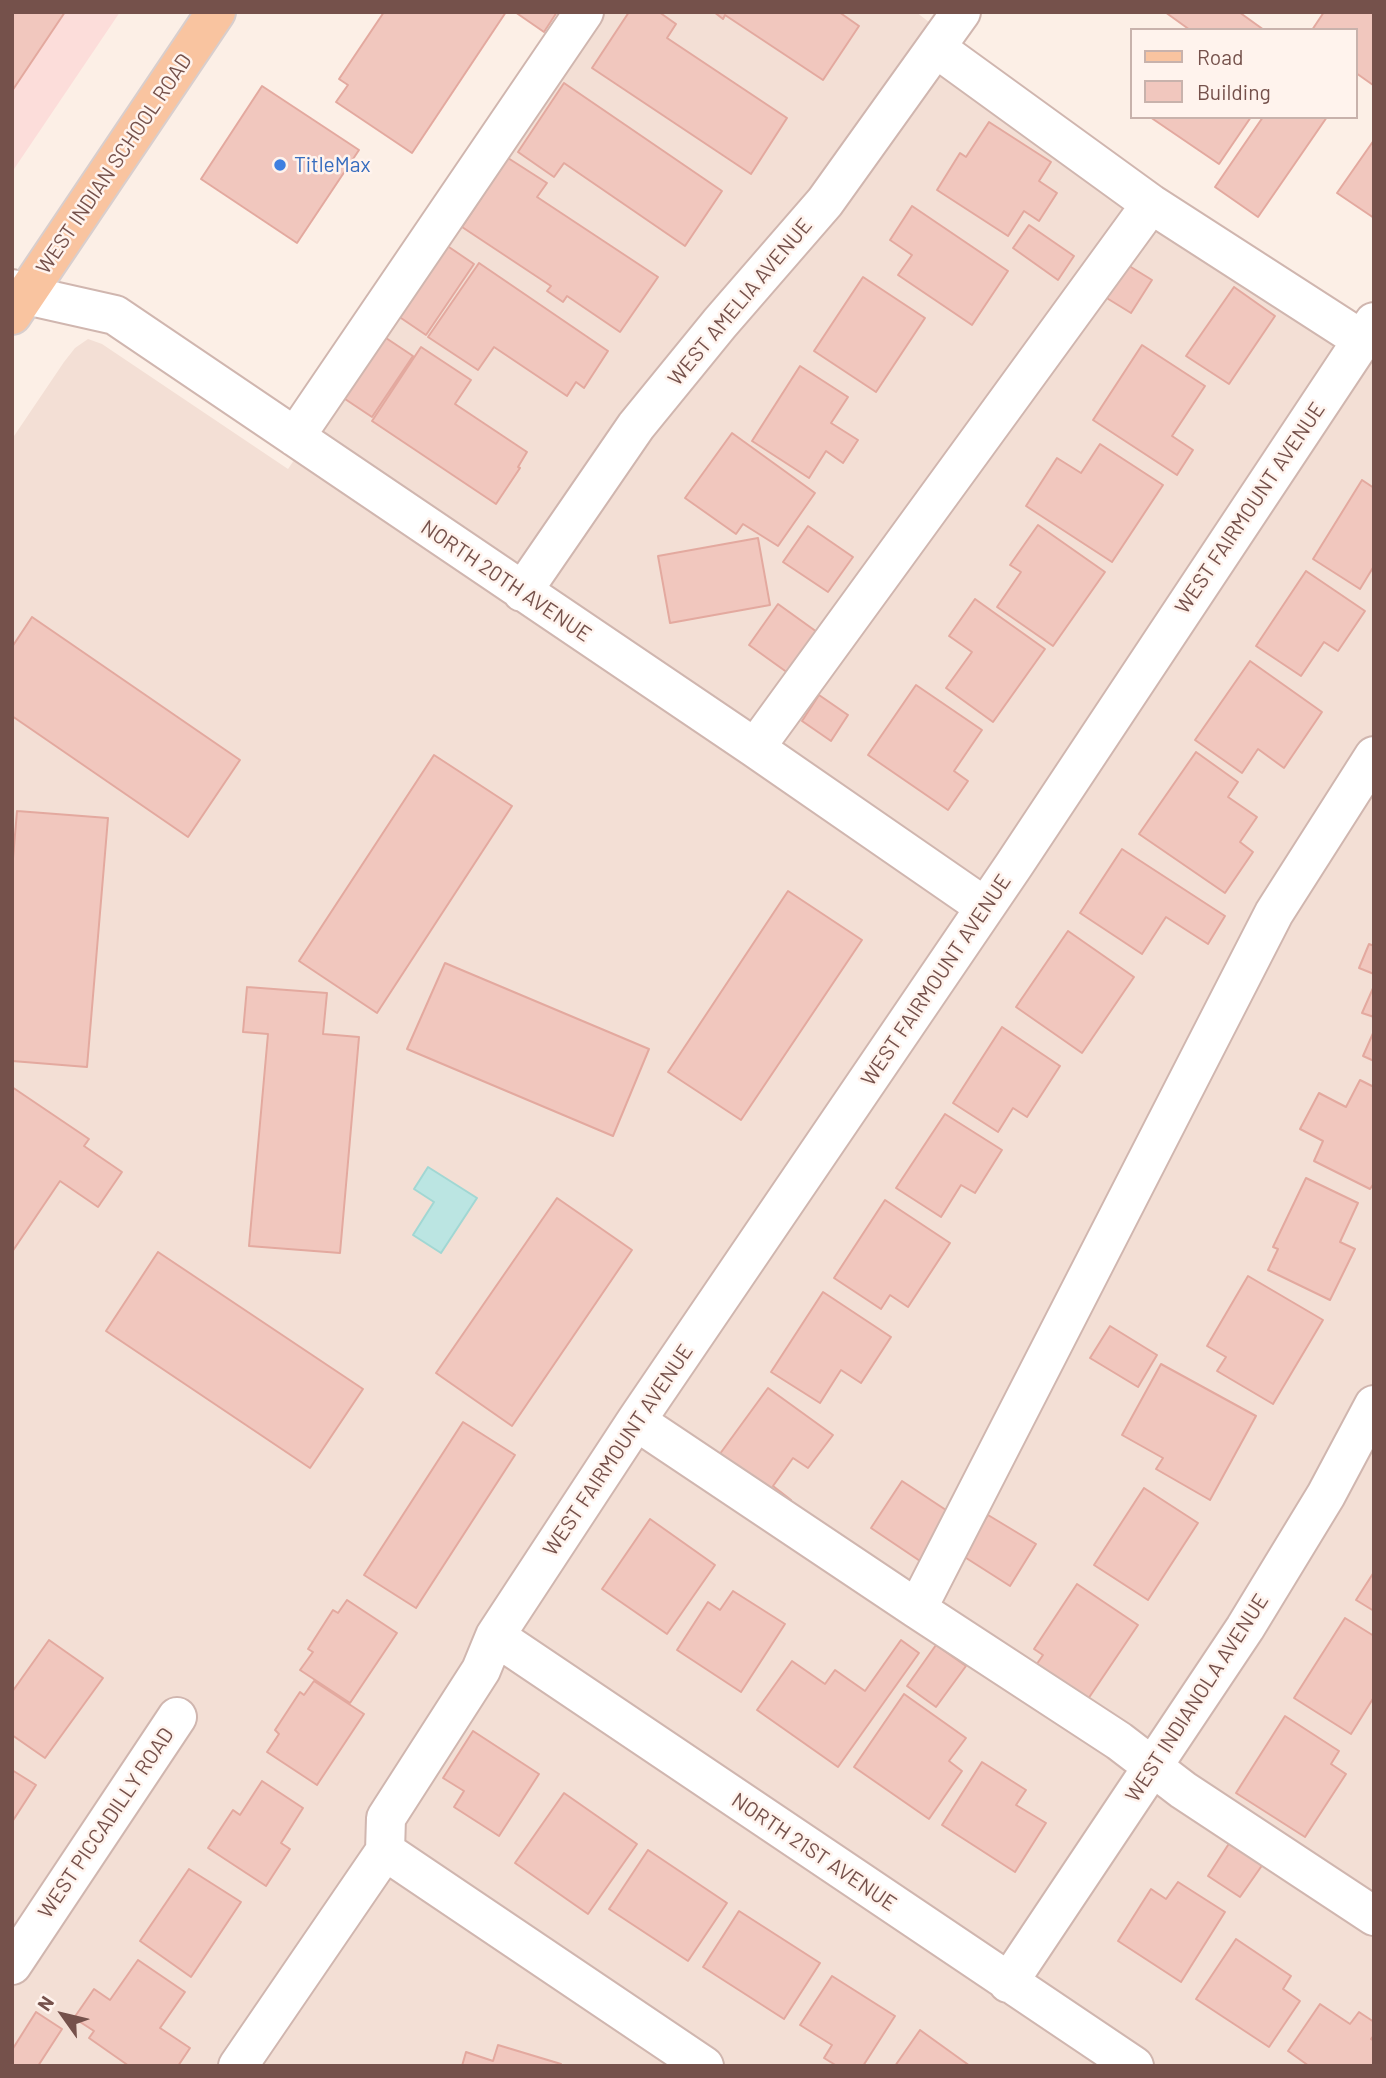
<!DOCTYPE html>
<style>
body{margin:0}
#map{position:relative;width:1386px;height:2078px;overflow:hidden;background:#fcefe6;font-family:Barlow,sans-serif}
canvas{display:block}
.frame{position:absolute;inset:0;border:14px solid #75514b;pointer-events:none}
.legend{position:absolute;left:1130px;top:28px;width:228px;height:91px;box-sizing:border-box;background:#fff3ed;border:2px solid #c8b2ac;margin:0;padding:9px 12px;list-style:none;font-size:21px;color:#75514b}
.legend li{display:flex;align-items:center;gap:14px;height:35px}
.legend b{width:35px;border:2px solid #c8b2ac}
.north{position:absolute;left:28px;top:1980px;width:70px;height:70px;-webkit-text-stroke:5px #fff3ed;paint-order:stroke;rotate:304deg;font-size:19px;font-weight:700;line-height:28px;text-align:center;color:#75514b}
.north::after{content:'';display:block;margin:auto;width:24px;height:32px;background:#75514b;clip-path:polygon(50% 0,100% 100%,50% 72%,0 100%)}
</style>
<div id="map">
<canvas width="1386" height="2078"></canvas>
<div class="frame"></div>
<ul class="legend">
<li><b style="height:9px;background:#f9c4a0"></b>Road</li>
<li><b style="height:19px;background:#f1c7be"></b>Building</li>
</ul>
<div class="north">N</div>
</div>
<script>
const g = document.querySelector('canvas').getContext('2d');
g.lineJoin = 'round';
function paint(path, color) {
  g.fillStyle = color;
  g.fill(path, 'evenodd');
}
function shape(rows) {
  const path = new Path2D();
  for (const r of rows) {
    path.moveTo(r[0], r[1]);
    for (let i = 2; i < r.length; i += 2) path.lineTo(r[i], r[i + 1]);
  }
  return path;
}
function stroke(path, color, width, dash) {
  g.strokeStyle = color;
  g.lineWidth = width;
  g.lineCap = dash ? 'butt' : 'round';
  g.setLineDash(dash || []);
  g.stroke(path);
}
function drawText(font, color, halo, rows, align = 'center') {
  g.font = font + ' Barlow,sans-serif';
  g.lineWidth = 5;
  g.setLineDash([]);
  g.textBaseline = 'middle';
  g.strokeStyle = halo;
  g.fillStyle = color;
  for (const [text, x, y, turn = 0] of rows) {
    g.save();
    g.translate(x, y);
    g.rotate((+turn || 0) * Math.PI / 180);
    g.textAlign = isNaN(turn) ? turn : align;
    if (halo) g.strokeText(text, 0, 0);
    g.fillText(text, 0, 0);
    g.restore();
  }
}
paint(shape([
 [600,12,916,12,969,53,1374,343,1374,2066,12,2066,12,439,64,362,75,348,88,339,102,344,288,469]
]), '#f3dfd5');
paint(shape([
 [12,12,120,12,12,172]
]), '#fcddda');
const water = shape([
 [428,1167,477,1198,441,1253,413,1235,434,1202,414,1189,428,1167]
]);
paint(water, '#bbe5e2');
stroke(water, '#a1d7d3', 2);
const building = shape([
 [12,12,65,12,12,91,12,12],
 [384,12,506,12,412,153,336,102,348,85,339,79,384,12],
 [515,12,557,12,544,32,515,12],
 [629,12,659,12,676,24,667,38,787,118,751,174,592,68,629,12],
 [714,12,839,12,859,26,823,80,725,15,723,19,714,12],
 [1165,12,1239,12,1264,30,1190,30,1165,12],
 [1324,12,1374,12,1373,85,1356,73,1356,30,1312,30,1324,12],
 [564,83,722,191,685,246,564,163,554,177,518,152,564,83],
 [262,86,359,150,297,243,201,179,262,86],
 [1150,117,1251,117,1219,164,1150,117],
 [1263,117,1327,117,1258,217,1215,187,1263,117],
 [989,122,1051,162,1039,181,1057,193,1039,221,1024,211,1008,236,937,190,960,153,966,157,989,122],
 [1374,140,1374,218,1337,193,1374,140],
 [508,158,547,183,537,197,658,277,620,332,567,296,563,302,547,291,551,286,462,227,508,158],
 [912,206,1008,271,972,325,898,275,912,255,890,240,912,206],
 [1029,225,1074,256,1058,280,1013,248,1029,225],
 [446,245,474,264,426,335,398,316,446,245],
 [479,263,608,351,584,388,576,382,567,396,494,347,478,370,428,337,479,263],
 [1126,264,1152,280,1131,313,1105,297,1126,264],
 [863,277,925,318,876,392,814,351,863,277],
 [1234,287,1275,316,1229,384,1186,356,1234,287],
 [383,336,413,356,372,417,342,397,383,336],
 [1142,345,1205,386,1172,436,1193,450,1177,475,1093,420,1142,345],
 [421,347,471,380,455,404,527,452,518,467,520,468,496,504,372,421,421,347],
 [800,366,848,397,831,423,858,440,843,463,826,451,809,478,752,441,800,366],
 [732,433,815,493,778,546,743,524,736,534,685,498,732,433],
 [1100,444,1163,485,1112,562,1026,506,1057,458,1081,473,1100,444],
 [1362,480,1374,488,1374,566,1360,589,1313,559,1362,480],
 [1038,525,1105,572,1053,646,997,607,1021,572,1010,565,1038,525],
 [808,526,853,557,828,592,783,562,808,526],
 [758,538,770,605,670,623,658,556,758,538],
 [1306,571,1365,611,1338,651,1324,642,1301,676,1256,646,1306,571],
 [975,599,1045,649,993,722,946,688,972,652,949,636,975,599],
 [778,604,817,632,788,673,749,645,778,604],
 [32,617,240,760,188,837,12,716,12,647,32,617],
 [1250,661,1322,712,1284,768,1258,749,1242,773,1195,740,1250,661],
 [916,685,982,730,954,771,968,781,948,810,868,755,916,685],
 [819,695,848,715,831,741,802,721,819,695],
 [1196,752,1238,782,1228,797,1257,817,1240,842,1253,852,1225,893,1139,834,1196,752],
 [434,755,512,806,377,1013,299,961,434,755],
 [17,811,108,818,87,1067,12,1061,12,870,17,811],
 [1122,849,1225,916,1208,944,1166,917,1142,954,1080,913,1122,849],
 [788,891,862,940,741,1120,668,1072,788,891],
 [1068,931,1134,977,1082,1053,1016,1007,1068,931],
 [1369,944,1374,946,1374,974,1359,968,1369,944],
 [445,963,649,1049,613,1136,407,1049,445,963],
 [1374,986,1374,1017,1362,1013,1374,986],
 [247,987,327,993,323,1034,359,1037,340,1253,249,1246,268,1034,243,1032,247,987],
 [1002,1027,1060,1066,1027,1117,1013,1108,998,1132,953,1103,1002,1027],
 [1374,1031,1374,1061,1363,1056,1374,1031],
 [1360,1080,1374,1087,1374,1183,1370,1189,1314,1161,1323,1141,1300,1129,1319,1093,1346,1107,1360,1080],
 [12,1087,89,1139,84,1146,122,1172,98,1207,60,1181,12,1252,12,1087],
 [945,1114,1002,1150,975,1193,961,1185,941,1217,896,1188,945,1114],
 [1306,1178,1358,1203,1340,1242,1355,1249,1330,1300,1268,1270,1278,1249,1273,1247,1306,1178],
 [557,1198,632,1250,512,1426,436,1373,557,1198],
 [885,1200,950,1243,908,1307,890,1295,881,1309,834,1278,885,1200],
 [158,1252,363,1389,310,1468,106,1331,158,1252],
 [1248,1276,1323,1320,1273,1404,1217,1371,1226,1357,1207,1346,1248,1276],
 [823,1292,891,1337,861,1383,841,1370,820,1403,771,1372,823,1292],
 [1110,1326,1157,1355,1138,1387,1090,1358,1110,1326],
 [1161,1364,1256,1416,1210,1500,1156,1469,1163,1458,1122,1435,1161,1364],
 [768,1388,833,1435,808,1468,793,1458,773,1486,791,1500,783,1512,714,1462,768,1388],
 [463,1422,515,1455,416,1608,364,1575,463,1422],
 [902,1481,952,1514,920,1561,871,1528,902,1481],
 [1144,1488,1198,1523,1148,1600,1094,1565,1144,1488],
 [988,1515,1036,1544,1010,1586,963,1556,988,1515],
 [650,1519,715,1565,667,1634,602,1589,650,1519],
 [1374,1572,1374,1611,1356,1600,1374,1572],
 [1077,1584,1138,1625,1084,1705,1032,1671,1043,1655,1034,1649,1077,1584],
 [733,1591,785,1624,741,1692,677,1650,708,1602,720,1610,733,1591],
 [347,1600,397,1633,350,1703,300,1670,313,1652,308,1649,333,1610,338,1613,347,1600],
 [1345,1618,1374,1636,1374,1697,1351,1734,1294,1698,1345,1618],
 [49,1640,103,1678,45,1758,12,1735,12,1692,49,1640],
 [901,1640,919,1653,838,1767,757,1710,792,1661,825,1684,835,1670,865,1691,901,1640],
 [936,1645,966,1666,936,1707,907,1686,936,1645],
 [314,1681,364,1714,317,1785,267,1752,279,1734,275,1730,300,1692,304,1695,314,1681],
 [904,1694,966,1738,949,1761,962,1771,929,1819,854,1767,904,1694],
 [1285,1716,1339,1751,1331,1764,1346,1774,1305,1837,1236,1793,1285,1716],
 [473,1731,539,1774,499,1836,454,1807,464,1791,443,1778,473,1731],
 [982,1762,1026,1790,1016,1805,1046,1823,1015,1872,942,1825,982,1762],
 [12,1770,36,1785,12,1822,12,1770],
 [262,1781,303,1808,281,1843,290,1849,266,1886,208,1848,233,1810,240,1815,262,1781],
 [564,1793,637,1844,588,1914,515,1863,564,1793],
 [1230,1842,1263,1864,1240,1897,1208,1876,1230,1842],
 [648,1850,727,1903,688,1961,609,1909,648,1850],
 [189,1869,241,1902,191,1977,140,1941,189,1869],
 [1178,1882,1225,1912,1181,1982,1118,1941,1151,1889,1166,1899,1178,1882],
 [739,1911,820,1963,784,2019,703,1967,739,1911],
 [1236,1939,1291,1976,1283,1989,1300,2001,1269,2047,1196,1999,1236,1939],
 [138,1960,185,1992,160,2028,190,2048,178,2066,129,2066,89,2038,94,2031,74,2018,94,1989,110,2000,138,1960],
 [832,1976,895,2016,863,2066,837,2066,824,2058,832,2045,800,2025,832,1976],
 [1320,2004,1350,2024,1359,2012,1374,2022,1374,2035,1371,2039,1374,2041,1374,2066,1309,2066,1288,2051,1320,2004],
 [36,2012,62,2029,38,2066,12,2066,12,2050,36,2012],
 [920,2030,970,2066,895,2066,920,2030],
 [498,2045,561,2064,560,2066,462,2066,466,2052,493,2061,498,2045]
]);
paint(building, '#f1c7be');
stroke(building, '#e3a99f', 2);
const minor = shape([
 [936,48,1151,204,1362,340],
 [12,289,26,295,115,315,755,748,985,907],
 [295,437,584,12],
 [522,592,636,426,720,323,825,202,961,12],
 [755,748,1151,204],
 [636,1421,917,1609,1119,1741,1183,1790,1374,1916],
 [917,1609,1274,913,1374,756],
 [495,1636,1134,2066],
 [385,1851,704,2066],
 [12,1965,177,1717],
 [1008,1983,1245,1628,1326,1495,1374,1405],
 [238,2066,385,1851,386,1818,481,1670,495,1636,636,1421,1014,865,1374,322]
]);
const major = shape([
 [12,315,216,12]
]);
stroke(minor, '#d0b6af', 42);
stroke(major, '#d8cecd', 42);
stroke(minor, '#fff', 38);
stroke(major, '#f9c4a0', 38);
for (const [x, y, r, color] of [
 [280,165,7,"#3f7fe0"]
]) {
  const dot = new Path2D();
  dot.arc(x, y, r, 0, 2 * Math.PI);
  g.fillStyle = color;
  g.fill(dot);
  stroke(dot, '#fff3ed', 2.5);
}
drawText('21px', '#75514b', '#fff3ed', [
 ["WEST INDIAN SCHOOL ROAD",114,164,-56],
 ["WEST AMELIA AVENUE",740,302,-50],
 ["WEST FAIRMOUNT AVENUE",1250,508,-56],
 ["NORTH 20TH AVENUE",506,581,34],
 ["WEST FAIRMOUNT AVENUE",936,980,-56],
 ["WEST FAIRMOUNT AVENUE",618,1450,-56],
 ["WEST INDIANOLA AVENUE",1197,1698,-57],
 ["WEST PICCADILLY ROAD",106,1823,-56],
 ["NORTH 21ST AVENUE",814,1852,34]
]);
drawText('21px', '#366cbe', '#fff3ed', [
 ["TitleMax",294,165]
], 'left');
</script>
